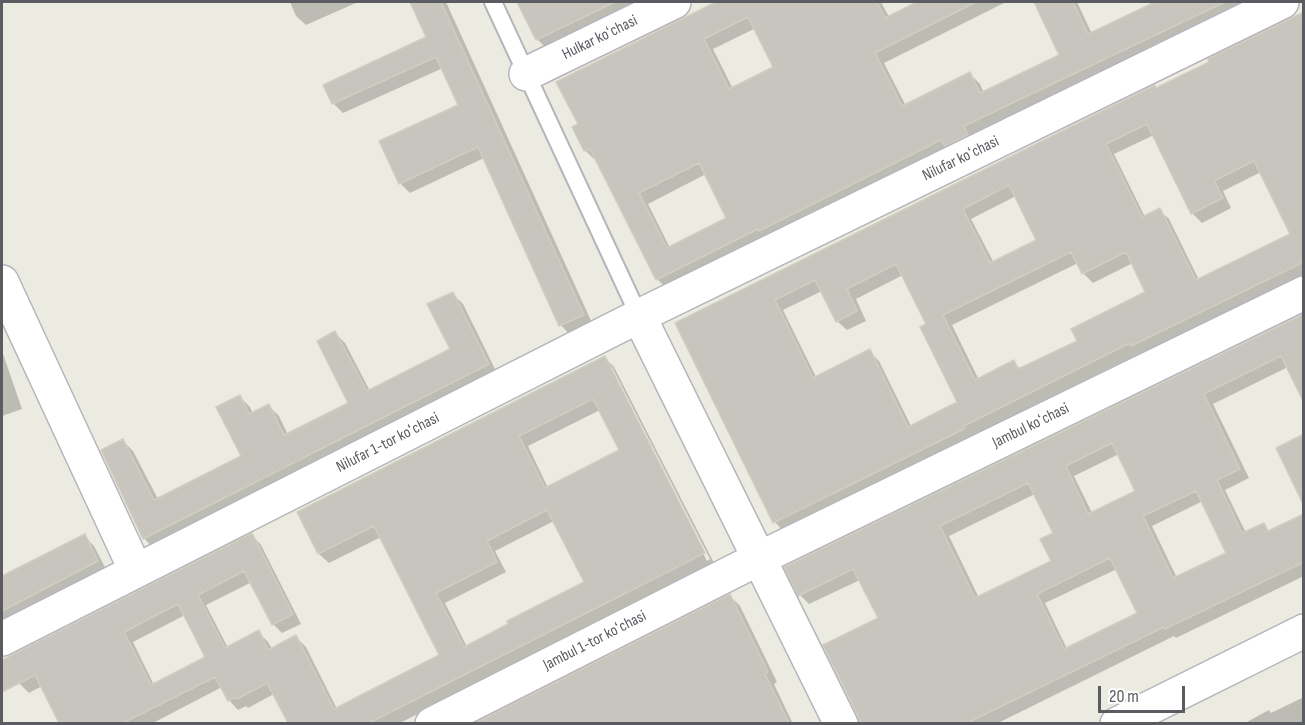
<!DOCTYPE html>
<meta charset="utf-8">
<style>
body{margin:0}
#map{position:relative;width:1305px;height:725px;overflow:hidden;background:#ecebe1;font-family:"Sofia Sans Condensed",sans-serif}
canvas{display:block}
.frame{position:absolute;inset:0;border:3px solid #5a5c61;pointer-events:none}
.scale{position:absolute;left:1098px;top:686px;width:87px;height:27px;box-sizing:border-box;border:3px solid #5a5c61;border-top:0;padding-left:8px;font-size:18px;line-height:21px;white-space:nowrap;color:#5a5c61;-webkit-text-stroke:4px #fff;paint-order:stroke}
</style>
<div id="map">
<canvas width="1305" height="725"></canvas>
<div class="frame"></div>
<div class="scale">20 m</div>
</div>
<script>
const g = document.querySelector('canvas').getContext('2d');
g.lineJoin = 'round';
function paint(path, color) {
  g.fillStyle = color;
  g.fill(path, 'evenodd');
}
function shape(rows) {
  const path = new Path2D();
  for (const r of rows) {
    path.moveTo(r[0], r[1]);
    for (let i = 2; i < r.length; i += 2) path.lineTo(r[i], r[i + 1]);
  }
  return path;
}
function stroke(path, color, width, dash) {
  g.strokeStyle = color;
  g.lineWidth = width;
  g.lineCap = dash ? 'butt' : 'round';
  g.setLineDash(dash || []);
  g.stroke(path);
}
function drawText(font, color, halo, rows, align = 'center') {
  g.font = font + ' "Sofia Sans Condensed",sans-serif';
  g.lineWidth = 4.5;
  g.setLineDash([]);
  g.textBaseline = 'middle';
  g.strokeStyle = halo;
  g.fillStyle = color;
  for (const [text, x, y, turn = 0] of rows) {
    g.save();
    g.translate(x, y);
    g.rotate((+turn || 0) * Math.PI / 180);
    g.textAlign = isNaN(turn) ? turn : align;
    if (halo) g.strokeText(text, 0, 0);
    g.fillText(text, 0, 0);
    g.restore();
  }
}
paint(shape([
 [290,2,358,2,306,25,296,16],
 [411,2,446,2,593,325,570,335,561,325,484,158,410,193,400,183,460,106,443,68,343,113,333,103,325,85,428,38],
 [519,2,550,2,552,5,560,2,644,2,547,49,537,39],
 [719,2,881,2,889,17,921,2,1006,2,884,63,906,106,970,74,980,84,984,93,1061,56,1035,2,1077,2,1092,34,1158,2,1247,2,667,289,657,279,597,160,595,160,585,150,580,125,558,82],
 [756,28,775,67,733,89,713,49],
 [706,174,728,219,670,248,648,204],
 [1304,13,1304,275,1142,355,1140,353,976,434,977,436,784,532,775,522,677,323,1157,90],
 [1154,135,1192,213,1202,223,1231,208,1223,191,1261,172,1292,235,1199,280,1169,219,1159,210,1145,217,1114,154],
 [1016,196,1038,241,994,263,971,219],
 [1078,263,1083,273,1093,283,1133,263,1147,293,1079,341,1021,370,1014,362,979,380,952,325],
 [903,275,928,325,959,403,911,426,879,361,869,351,816,377,783,310,822,291,837,321,847,330,866,321,856,299],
 [452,293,463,304,498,375,154,549,144,538,123,441,133,451,158,499,243,456,240,397,250,407,253,414,269,406,279,416,288,435,350,404,335,333,345,343,370,391,452,350],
 [1304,316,1288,367,1213,404,1249,478,1225,490,1246,533,1263,525,1270,532,1304,516,1304,576,1176,638,1174,636,996,724,861,724,859,715,880,619,860,580,809,604,800,595],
 [1119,454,1137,492,1092,513,1074,476],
 [1035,494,1055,533,1053,562,979,598,949,536],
 [1203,501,1228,553,1177,578,1152,526],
 [1117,569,1139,614,1067,649,1045,603],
 [2,351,22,409,2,416],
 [605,358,614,367,714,563,398,724,290,724,274,694,248,708,246,706,238,710,229,700,222,687,151,724,61,724,42,686,29,693,19,683,252,535,261,545,301,624,282,633,273,624,252,582,206,605,228,648,258,632,268,642,272,649,296,637,306,647,337,709,441,656,381,537,329,563,319,554,299,512],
 [609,367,612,367,710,559,707,561],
 [600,410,621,451,548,488,528,446],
 [554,521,586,583,467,647,445,603,506,572,495,551],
 [185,615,207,658,154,685,133,642],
 [84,536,94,546,107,571,2,626,2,578],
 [730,596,740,606,777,682,774,684,793,724,478,724],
 [1304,697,1304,724,1243,724,1269,710,1271,713]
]), '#0003');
const building = shape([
 [410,2,441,2,584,315,559,326,478,147,399,184,379,141,458,105,436,57,332,104,323,85,426,37,410,2],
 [517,2,615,2,536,40,517,2],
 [716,2,877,2,885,18,917,2,976,2,875,53,902,106,970,72,980,93,1059,55,1034,2,1073,2,1088,34,1155,2,1225,2,964,126,968,135,945,146,941,140,759,231,758,229,656,280,590,149,584,151,572,127,578,124,556,82,716,2],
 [748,17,773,67,729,89,704,39,748,17],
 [699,163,726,218,667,248,639,193,699,163],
 [1304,12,1304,262,1131,346,1130,343,964,426,964,429,773,523,675,323,1155,85,1156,88,1209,62,1208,59,1304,12],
 [1147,124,1191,214,1223,198,1214,181,1254,161,1290,234,1196,280,1160,208,1142,217,1106,144,1147,124],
 [1009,185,1036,240,990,263,963,209,1009,185],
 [1071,252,1082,274,1126,252,1145,292,1071,329,1077,341,1018,369,1014,360,975,380,943,315,1071,252],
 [896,264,926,324,920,327,957,402,908,427,870,349,813,378,775,300,815,280,836,322,857,311,847,289,896,264],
 [453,292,489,364,143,539,101,450,123,439,154,500,241,456,216,407,240,395,249,414,269,404,284,435,348,403,317,341,335,331,367,391,450,349,427,304,453,292],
 [1304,314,1304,403,1281,356,1204,394,1240,469,1217,480,1242,533,1264,523,1268,531,1304,514,1304,562,1165,629,1164,627,967,723,859,723,858,716,823,645,878,618,853,569,798,596,784,567,1304,314],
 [1112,443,1135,491,1088,514,1066,466,1112,443],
 [1028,483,1053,533,1040,539,1051,561,975,598,940,526,1028,483],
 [1196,491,1226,553,1173,578,1143,516,1196,491],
 [1110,558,1137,613,1064,649,1037,594,1110,558],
 [605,356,705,553,369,723,288,723,267,683,237,699,236,697,228,701,215,677,123,723,59,723,35,675,2,692,2,660,252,533,293,614,272,625,244,571,198,595,225,648,259,630,268,650,296,635,334,709,439,655,374,526,318,554,297,512,605,356],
 [593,399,619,450,545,488,519,436,593,399],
 [547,510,584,582,507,621,508,624,464,647,436,593,497,562,487,541,547,510],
 [178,604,205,657,151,685,124,632,178,604],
 [1304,434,1304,506,1276,448,1304,434],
 [85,534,98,561,2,611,2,576,85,534],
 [730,594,768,672,765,674,789,723,475,723,730,594]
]);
paint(building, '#c8c5be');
stroke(building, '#d0cec0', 1.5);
const service = shape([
 [493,2,639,316]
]);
const minor = shape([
 [526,74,674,2],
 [2,282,136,571],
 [639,316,841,724],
 [2,639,639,316,1282,2],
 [432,724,758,559,1304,293],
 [1117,724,1304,631]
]);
stroke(service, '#b4b6bb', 20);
stroke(minor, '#b4b6bb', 36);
stroke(service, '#fff', 16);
stroke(minor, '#fff', 33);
drawText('16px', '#5a5c61', '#fff', [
 ["Hulkar koʻchasi",600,38,-26],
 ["Nilufar koʻchasi",961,159,-26],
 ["Jambul koʻchasi",1031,426,-26],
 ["Nilufar 1-tor koʻchasi",388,443,-27],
 ["Jambul 1-tor koʻchasi",595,641,-27]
]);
</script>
